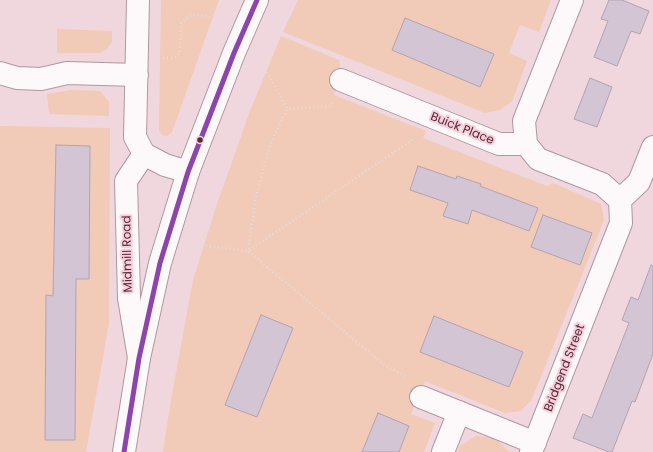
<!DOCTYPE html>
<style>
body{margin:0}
canvas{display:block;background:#f0d6dd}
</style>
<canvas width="653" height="452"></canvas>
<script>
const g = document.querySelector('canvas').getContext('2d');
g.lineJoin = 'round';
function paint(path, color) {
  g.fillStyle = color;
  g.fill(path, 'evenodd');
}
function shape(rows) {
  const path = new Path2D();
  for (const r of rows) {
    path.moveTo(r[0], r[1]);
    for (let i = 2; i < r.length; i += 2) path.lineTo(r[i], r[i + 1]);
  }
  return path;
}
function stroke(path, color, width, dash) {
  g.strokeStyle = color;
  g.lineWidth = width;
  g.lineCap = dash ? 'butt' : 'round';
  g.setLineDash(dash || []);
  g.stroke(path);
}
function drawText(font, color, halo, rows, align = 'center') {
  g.font = font + ' Poppins,sans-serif';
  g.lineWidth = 4;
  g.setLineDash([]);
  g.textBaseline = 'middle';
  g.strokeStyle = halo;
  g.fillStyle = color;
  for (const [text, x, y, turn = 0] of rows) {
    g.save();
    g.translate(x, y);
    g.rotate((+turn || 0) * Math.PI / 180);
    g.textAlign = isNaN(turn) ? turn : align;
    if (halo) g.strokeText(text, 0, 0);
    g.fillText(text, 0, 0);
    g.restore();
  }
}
paint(shape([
 [161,0,219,0,172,132,167,136,162,135,159,130],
 [298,0,551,0,539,32,520,25,509,53,527,61,512,101,500,110,485,113,283,32],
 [57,29,112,31,112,42,107,49,99,53,57,53],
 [281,36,339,60,341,72,334,95,426,131,423,138,547,186,553,183,601,204,604,220,532,399,521,411,505,413,425,381,411,414,435,423,424,452,163,452,171,400,193,280,217,204,250,111],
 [71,90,100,91,109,102,109,116,49,114,47,94],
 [0,126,110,128,109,323,86,452,0,452],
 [476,436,495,438,509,452,458,452,460,446]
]), '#f1cab8');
const building = shape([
 [609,0,622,0,649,11,640,34,631,31,617,66,594,57,608,21,601,19,609,0],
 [405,18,494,54,480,87,392,50,405,18],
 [590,78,612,87,597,127,574,119,590,78],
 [56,145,90,146,89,279,76,279,75,440,45,440,46,295,53,296,56,145],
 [418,166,456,179,457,176,481,184,480,186,538,208,529,231,472,210,468,224,443,216,448,203,410,190,418,166],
 [543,215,592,233,580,265,531,247,543,215],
 [651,265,653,266,653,354,635,402,632,401,612,452,609,452,573,438,583,414,592,418,629,323,622,320,631,297,638,300,651,265],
 [261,315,293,328,257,417,225,405,261,315],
 [434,316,523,352,509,387,420,352,434,316],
 [378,413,409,426,399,452,362,452,378,413]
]);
paint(building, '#d4c5d4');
stroke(building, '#b2a3b2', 1);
const minor = shape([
 [138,0,135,137,144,154,165,165,188,172],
 [0,73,17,78,41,79,67,73,137,75],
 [341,80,499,144,526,144,538,159,602,184,620,200,621,223,531,452],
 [526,144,524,121,572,0],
 [620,200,639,182,653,147],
 [139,358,129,298,126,181,144,154],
 [421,397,535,443],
 [443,452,459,412]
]);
const tertiary = shape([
 [124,452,139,358,160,263,188,172,234,53,257,0]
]);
stroke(minor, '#b1979f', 24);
stroke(tertiary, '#b1979f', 24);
stroke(shape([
 [275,32,334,55],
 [1,34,53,36,53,51],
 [163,58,173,58,180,53,181,23,189,16,200,15,221,20],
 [263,65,287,109],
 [332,103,331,106,287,109,270,145,256,196,248,251,383,364,407,377],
 [44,105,46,122],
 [198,245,248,251,415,138]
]), '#e4dcde', 2.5, [1, 3]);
stroke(minor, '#fdf9fa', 22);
stroke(tertiary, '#fdf9fa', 22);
stroke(shape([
 [124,452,139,358,160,263,188,172,234,53,257,0]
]), '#8e44ad', 5);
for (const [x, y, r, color] of [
 [200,140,3.5,"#4f2f3a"]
]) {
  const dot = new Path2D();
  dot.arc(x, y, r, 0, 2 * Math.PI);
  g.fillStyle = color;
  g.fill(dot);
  stroke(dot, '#fbcbd9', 1.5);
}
drawText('12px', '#4f2f3a', '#fbcbd9', [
 ["Buick Place",462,129,22],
 ["Midmill Road",128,254,-91],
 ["Bridgend Street",565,368,-69]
]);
</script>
